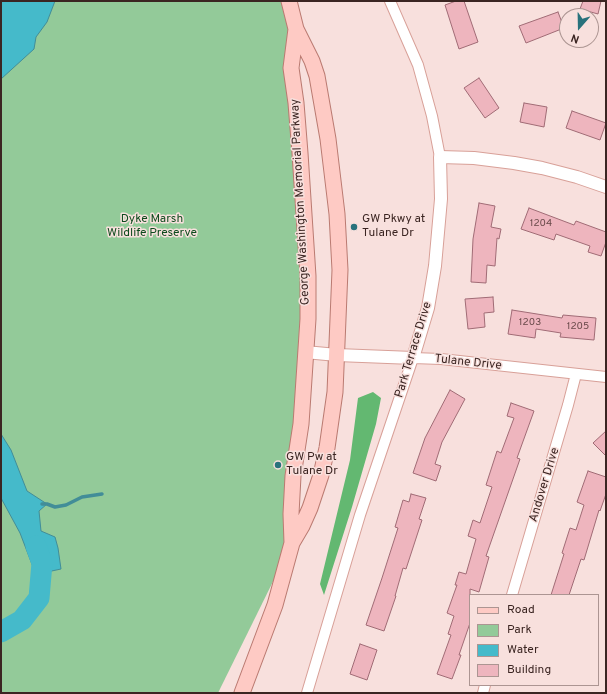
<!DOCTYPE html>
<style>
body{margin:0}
#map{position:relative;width:607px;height:694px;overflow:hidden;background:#f8e0dd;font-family:Overpass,sans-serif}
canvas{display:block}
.frame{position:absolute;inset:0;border:2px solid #3b2522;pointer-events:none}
.legend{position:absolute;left:469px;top:594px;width:130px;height:92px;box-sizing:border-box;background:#f8e0dd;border:1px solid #ac9592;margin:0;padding:5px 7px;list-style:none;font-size:12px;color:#3b2522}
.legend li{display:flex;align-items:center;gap:8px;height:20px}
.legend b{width:20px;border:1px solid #ac9592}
.north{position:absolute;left:559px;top:8px;width:40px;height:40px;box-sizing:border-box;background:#f8e0dd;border:1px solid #ac9592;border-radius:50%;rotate:200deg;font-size:11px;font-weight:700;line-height:16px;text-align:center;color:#3b2522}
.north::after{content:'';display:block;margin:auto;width:14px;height:18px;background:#29727c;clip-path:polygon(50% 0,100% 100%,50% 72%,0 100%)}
</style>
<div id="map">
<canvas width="607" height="694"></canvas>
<div class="frame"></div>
<ul class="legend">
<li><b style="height:5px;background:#fecac4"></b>Road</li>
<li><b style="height:11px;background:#93ca99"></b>Park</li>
<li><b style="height:11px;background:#45baca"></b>Water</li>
<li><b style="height:11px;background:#eeb5be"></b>Building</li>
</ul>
<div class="north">N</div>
</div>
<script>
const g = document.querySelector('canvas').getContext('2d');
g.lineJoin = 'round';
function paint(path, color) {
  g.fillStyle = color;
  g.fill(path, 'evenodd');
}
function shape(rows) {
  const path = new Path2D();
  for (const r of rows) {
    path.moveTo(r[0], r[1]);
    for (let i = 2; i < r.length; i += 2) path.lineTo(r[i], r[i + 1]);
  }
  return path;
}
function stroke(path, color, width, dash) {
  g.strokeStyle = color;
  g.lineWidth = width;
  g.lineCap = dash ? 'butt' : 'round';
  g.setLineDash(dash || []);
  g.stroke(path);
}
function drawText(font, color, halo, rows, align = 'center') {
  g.font = font + ' Overpass,sans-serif';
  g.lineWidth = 3;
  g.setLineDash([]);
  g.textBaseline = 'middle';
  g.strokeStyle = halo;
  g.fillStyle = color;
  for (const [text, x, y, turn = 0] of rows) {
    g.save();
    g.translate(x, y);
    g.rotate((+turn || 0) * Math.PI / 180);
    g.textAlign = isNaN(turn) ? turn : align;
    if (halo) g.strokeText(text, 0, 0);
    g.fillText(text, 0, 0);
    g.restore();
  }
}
paint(shape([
 [1,1,288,1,304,210,292,543,218,693,1,693]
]), '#93ca99');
paint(shape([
 [373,392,381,398,376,424,352,507,324,595,320,584,350,460,358,398]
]), '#63b871');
const water = shape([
 [1,1,55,1,47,22,36,37,34,49,1,79,1,1],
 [1,434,11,450,27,491,47,504,39,511,41,531,55,537,58,548,61,569,33,575,33,567,20,533,1,498,1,434]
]);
paint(water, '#45baca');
stroke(water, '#428d98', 1);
stroke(shape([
 [42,504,47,504,55,507,66,505,82,497,102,494]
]), '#428d98', 3.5);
stroke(shape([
 [1,632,22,620,39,598,42,563,36,546]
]), '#45baca', 21);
const building = shape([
 [456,1,464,1,478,42,459,49,445,5,456,1],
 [583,1,601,1,598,14,580,9,583,1],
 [558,12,564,28,526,43,519,26,558,12],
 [479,78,499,108,485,118,464,88,479,78],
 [524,103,547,107,544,127,520,122,524,103],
 [572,111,606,123,600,140,566,128,572,111],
 [479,203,495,206,491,227,501,229,499,239,497,238,495,266,487,265,486,283,471,282,473,239,479,203],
 [529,208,574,225,576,221,606,232,606,242,601,256,588,252,590,246,556,234,554,240,521,229,529,208],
 [493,297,494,312,484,313,485,327,468,329,465,299,493,297],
 [512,310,562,318,563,315,596,318,594,340,560,337,561,333,536,329,535,338,508,334,512,310],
 [450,390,465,399,442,442,435,464,441,466,436,481,413,473,425,438,450,390],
 [511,403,534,411,517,458,520,459,486,556,489,557,479,592,470,589,470,623,459,655,461,655,452,679,437,674,451,635,448,634,454,616,447,613,457,585,455,585,459,572,466,574,476,539,468,536,473,520,480,523,492,487,486,485,497,451,501,453,514,418,507,416,511,403],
 [606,431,606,456,593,443,606,431],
 [588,471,606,477,606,494,600,511,599,510,584,560,581,559,569,595,551,595,564,554,562,553,570,528,576,530,584,505,577,502,588,471],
 [411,494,426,498,419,519,422,520,406,569,403,568,395,596,396,596,384,631,366,625,382,578,398,528,395,527,403,500,409,502,411,494],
 [360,644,377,650,367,680,350,674,360,644]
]);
paint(building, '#eeb5be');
stroke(building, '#a06b75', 1);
const minor = shape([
 [390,1,418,65,432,116,440,157],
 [512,595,568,405,576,374],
 [307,693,360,515,413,358,441,359,606,377],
 [483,693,485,685]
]);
const tertiary = shape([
 [305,352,337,355,413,358,428,308,435,266,441,199,440,157,474,158,514,163,542,168,577,177,606,187]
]);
const primary = shape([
 [292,543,291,514,293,476,301,424,308,319,308,276,300,153,296,103,291,68,296,29],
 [242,693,275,605,292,543,302,526,310,508,321,475,327,448,335,392,340,270,337,214,328,139,317,76,312,61,296,29,289,1]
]);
stroke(minor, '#d8a098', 12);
stroke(tertiary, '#d8a098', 14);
stroke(primary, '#ba7a71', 17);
stroke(minor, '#fff', 10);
stroke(tertiary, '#fff', 12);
stroke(primary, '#fecac4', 15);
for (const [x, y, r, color] of [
 [354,227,4,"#29727c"],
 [278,465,4,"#29727c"]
]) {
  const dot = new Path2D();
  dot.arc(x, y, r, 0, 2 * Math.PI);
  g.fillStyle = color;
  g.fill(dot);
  stroke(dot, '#f8e0dd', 1.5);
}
drawText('10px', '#684949', null, [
 ["1204",541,224],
 ["1203",530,323],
 ["1205",578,327]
]);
drawText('12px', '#3b2522', '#f8e0dd', [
 ["George Washington Memorial Parkway",301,202,-93],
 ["Park Terrace Drive",414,350,-73],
 ["Tulane Drive",468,363,6],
 ["Andover Drive",545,485,-73]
]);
drawText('12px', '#0d4b1d', '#f8e0dd', [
 ["Dyke Marsh",152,220],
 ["Wildlife Preserve",152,234]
]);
drawText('12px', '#3b2522', '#f8e0dd', [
 ["GW Pkwy at",362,220],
 ["Tulane Dr",362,234],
 ["GW Pw at",286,458],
 ["Tulane Dr",286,472]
], 'left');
</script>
